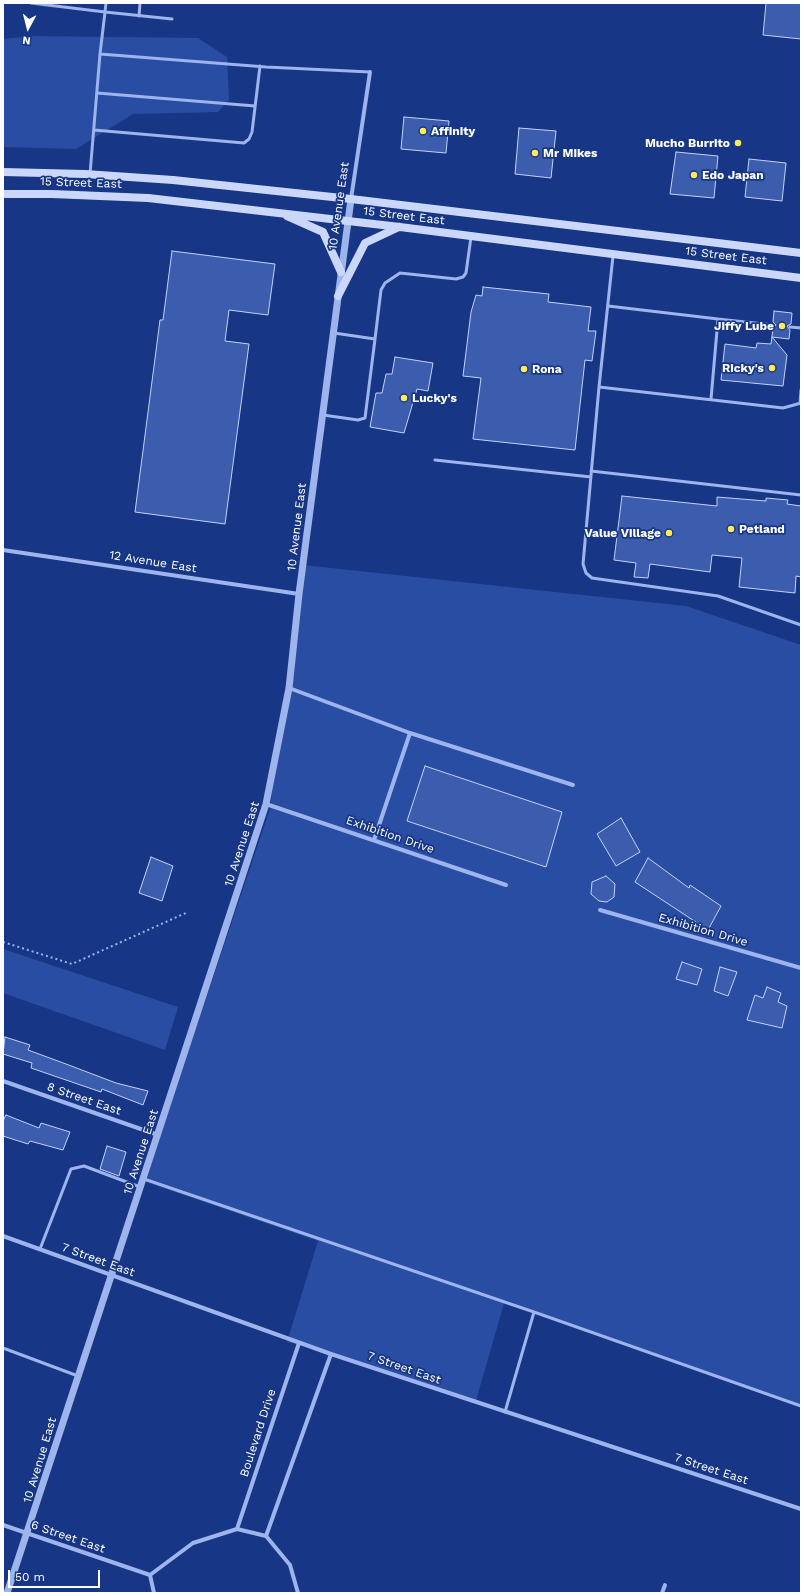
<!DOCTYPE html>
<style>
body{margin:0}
#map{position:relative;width:804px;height:1596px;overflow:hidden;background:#173685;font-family:"Work Sans",sans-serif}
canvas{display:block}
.frame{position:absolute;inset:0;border:4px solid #fff;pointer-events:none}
.north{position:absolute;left:8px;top:8px;width:40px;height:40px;-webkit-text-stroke:3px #173685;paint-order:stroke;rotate:187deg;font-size:11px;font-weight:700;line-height:16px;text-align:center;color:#fff}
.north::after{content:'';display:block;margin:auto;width:14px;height:18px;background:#fff;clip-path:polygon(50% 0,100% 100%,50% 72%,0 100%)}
.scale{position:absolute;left:8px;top:1570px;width:92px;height:18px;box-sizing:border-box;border:2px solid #fff;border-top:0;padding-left:5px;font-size:12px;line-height:14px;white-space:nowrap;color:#fff;-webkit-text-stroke:3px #173685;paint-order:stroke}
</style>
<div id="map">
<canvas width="804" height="1596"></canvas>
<div class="frame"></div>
<div class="north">N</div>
<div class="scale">50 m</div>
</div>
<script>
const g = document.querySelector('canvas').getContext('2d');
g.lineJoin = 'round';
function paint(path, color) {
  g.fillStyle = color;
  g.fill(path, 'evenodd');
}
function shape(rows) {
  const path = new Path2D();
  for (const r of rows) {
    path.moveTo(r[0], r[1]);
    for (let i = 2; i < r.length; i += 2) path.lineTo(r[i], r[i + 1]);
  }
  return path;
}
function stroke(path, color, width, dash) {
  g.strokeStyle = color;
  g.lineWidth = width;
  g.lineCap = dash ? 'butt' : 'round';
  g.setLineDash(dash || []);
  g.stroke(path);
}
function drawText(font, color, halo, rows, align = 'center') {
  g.font = font + ' "Work Sans",sans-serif';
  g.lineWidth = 3.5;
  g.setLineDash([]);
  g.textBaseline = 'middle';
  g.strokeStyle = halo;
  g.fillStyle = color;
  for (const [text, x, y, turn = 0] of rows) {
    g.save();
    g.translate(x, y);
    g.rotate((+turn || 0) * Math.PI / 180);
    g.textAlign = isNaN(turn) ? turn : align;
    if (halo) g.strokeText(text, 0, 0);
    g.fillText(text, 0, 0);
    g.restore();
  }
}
paint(shape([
 [35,36,198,38,227,57,229,100,218,112,133,114,76,149,3,147,3,39],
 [303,565,686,606,801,645,801,1406,505,1300,475,1404,302,1345,287,1342,318,1241,146,1182,159,1138,270,809],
 [3,949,178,1007,165,1050,3,993]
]), '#2a4da4');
const building = shape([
 [766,3,801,3,801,39,763,35,766,3],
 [404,117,449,121,446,153,401,149,404,117],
 [519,128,556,131,551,178,515,174,519,128],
 [676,152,718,156,714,198,670,194,676,152],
 [749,159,786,163,782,201,745,197,749,159],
 [172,251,275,264,268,315,229,310,225,341,249,344,225,524,135,512,160,320,163,320,172,251],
 [483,287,549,294,548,302,591,307,588,331,596,331,592,361,585,360,575,450,473,439,481,378,463,376,471,312,476,295,482,296,483,287],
 [774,311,792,313,791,324,787,326,790,330,789,339,772,337,787,355,783,386,721,380,725,344,756,348,757,343,771,344,773,328,776,325,773,322,774,311],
 [395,357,433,363,428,391,417,389,404,433,370,427,376,393,382,393,386,374,392,374,395,357],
 [622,496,717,506,717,497,766,501,766,498,788,500,787,504,801,506,801,577,796,576,795,593,739,587,742,558,712,555,710,572,650,564,648,578,634,577,636,563,614,560,622,496],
 [425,766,562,812,546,867,407,821,425,766],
 [621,818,640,852,616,866,597,834,621,818],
 [151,857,173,866,162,901,139,893,151,857],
 [648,858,689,888,690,885,721,906,708,930,635,882,648,858],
 [606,876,615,884,614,897,607,902,599,901,591,894,592,882,606,876],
 [682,962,702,969,697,985,676,979,682,962],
 [720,967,737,972,728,996,714,991,720,967],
 [767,987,781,993,778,1002,787,1006,782,1028,747,1020,755,995,763,998,767,987],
 [5,1037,30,1045,28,1050,66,1064,116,1083,148,1091,143,1105,102,1089,101,1092,31,1068,32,1063,3,1054,5,1037],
 [6,1115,39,1128,41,1123,70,1132,63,1150,30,1141,28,1144,3,1136,3,1121,6,1115],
 [107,1146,126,1152,119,1176,100,1169,107,1146]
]);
paint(building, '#3c5cad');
stroke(building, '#c2d2f9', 1);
stroke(shape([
 [3,942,72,964,188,912]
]), '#9db4ed', 2, [2, 3]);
stroke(shape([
 [31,3,105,12,106,3],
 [139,16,140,3],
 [100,54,105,12,172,19],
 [97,93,255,106],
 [94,130,244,143,249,139,252,132,260,66],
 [90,174,100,54,266,67,370,72],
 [608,306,718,319,711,399],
 [718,319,773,325],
 [790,327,801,328],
 [334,333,375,339,381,290,385,283,400,273,456,279,463,277,466,273,471,237],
 [599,387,613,256],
 [800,403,801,390],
 [801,403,783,408,599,387,583,564,586,573,592,578,718,596,801,625],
 [323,415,358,420,365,418,375,339],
 [435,460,591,477],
 [591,471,801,495],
 [144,1179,534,1312,801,1406],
 [40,1249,71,1169,84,1166,140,1187],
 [3,1348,78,1376],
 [505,1412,534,1312]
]), '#9db4ed', 3);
stroke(shape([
 [351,199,370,72],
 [3,550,299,594],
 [289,688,410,733,573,785],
 [266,804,506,885],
 [374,840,410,733],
 [600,910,801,968],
 [3,1081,158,1135],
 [3,1236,331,1354,801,1509],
 [3,1525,150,1575],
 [237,1529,299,1343],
 [266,1536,331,1354],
 [150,1575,193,1543,237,1529,266,1536,290,1565,298,1593],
 [150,1575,154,1593],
 [662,1593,665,1585]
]), '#9db4ed', 4);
stroke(shape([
 [7,1593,266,804,289,688,299,594,351,199]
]), '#9db4ed', 7);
stroke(shape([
 [3,172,85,174,173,180,351,199,801,253],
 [3,194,52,194,148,198,400,227,801,278],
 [287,216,323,232,341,272],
 [338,296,365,243,399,227]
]), '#cad7f9', 8);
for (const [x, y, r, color] of [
 [423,131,4,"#ffea59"],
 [738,143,4,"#ffea59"],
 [535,153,4,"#ffea59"],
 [694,175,4,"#ffea59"],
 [782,326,4,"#ffea59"],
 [772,368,4,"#ffea59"],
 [524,369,4,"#ffea59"],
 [404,398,4,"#ffea59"],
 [731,529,4,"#ffea59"],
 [669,533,4,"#ffea59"]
]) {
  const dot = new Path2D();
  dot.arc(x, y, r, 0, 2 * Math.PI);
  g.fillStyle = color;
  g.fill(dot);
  stroke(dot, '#173685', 1.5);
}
drawText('bold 12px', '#fff', '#173685', [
 ["Affinity",431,131],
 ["Mucho Burrito",730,143,"right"],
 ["Mr Mikes",543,153],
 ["Edo Japan",702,175],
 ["Jiffy Lube",774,326,"right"],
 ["Ricky's",764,368,"right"],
 ["Rona",532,369],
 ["Lucky's",412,398],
 ["Petland",739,529],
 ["Value Village",661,533,"right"]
], 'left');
drawText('12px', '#fff', '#173685', [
 ["15 Street East",81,183,2],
 ["10 Avenue East",339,206,-82],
 ["15 Street East",404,216,7],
 ["15 Street East",726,256,7],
 ["10 Avenue East",297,527,-83],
 ["12 Avenue East",153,562,9],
 ["Exhibition Drive",390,835,19],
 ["10 Avenue East",242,844,-72],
 ["Exhibition Drive",703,930,16],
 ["8 Street East",84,1099,19],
 ["10 Avenue East",141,1152,-72],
 ["7 Street East",98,1260,20],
 ["7 Street East",404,1368,19],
 ["Boulevard Drive",258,1433,-72],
 ["10 Avenue East",40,1460,-73],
 ["7 Street East",711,1469,18],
 ["6 Street East",68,1537,19]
]);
</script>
